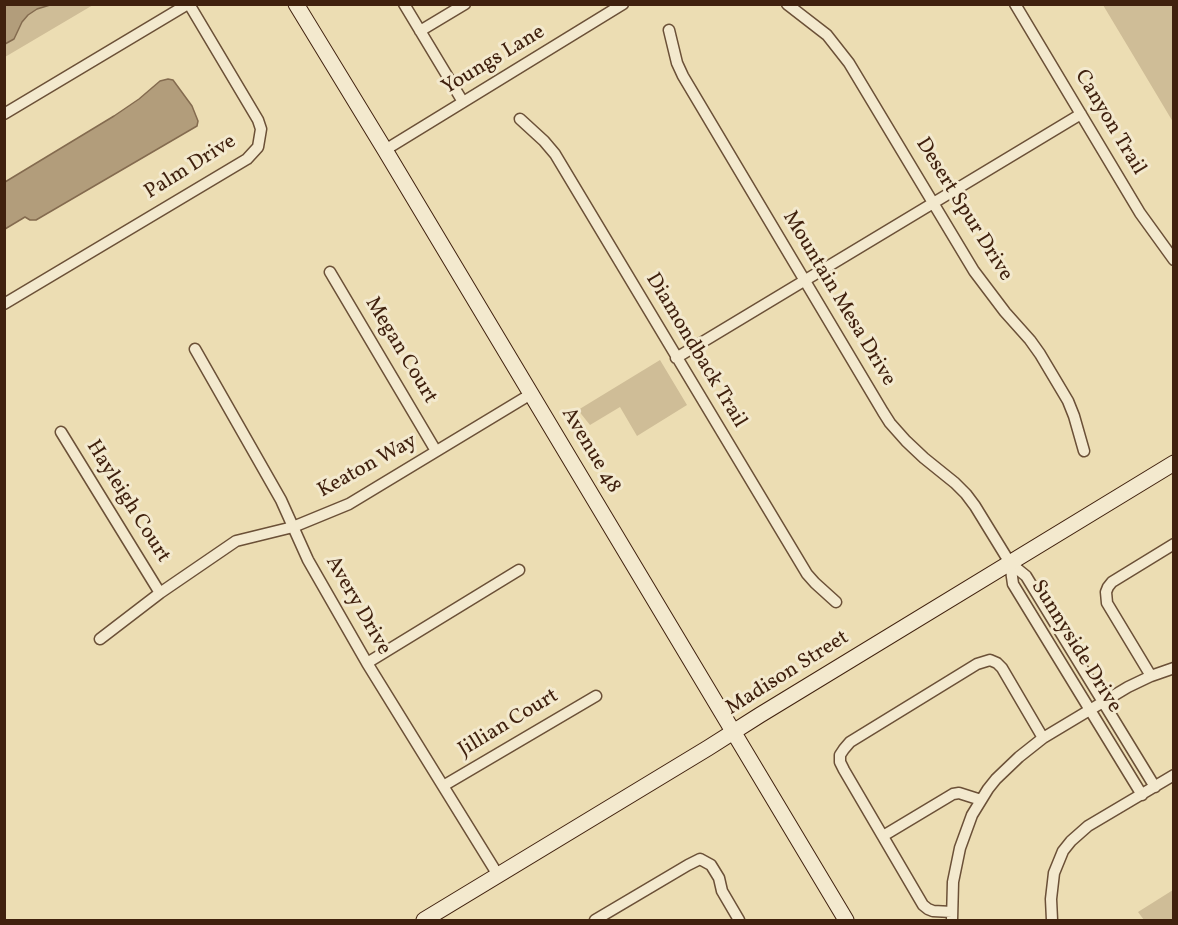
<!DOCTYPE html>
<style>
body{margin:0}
#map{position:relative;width:1178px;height:925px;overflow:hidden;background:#ecddb3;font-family:Vollkorn,serif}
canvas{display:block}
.frame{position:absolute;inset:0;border:6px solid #40210e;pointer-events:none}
</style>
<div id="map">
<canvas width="1178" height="925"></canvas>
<div class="frame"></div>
</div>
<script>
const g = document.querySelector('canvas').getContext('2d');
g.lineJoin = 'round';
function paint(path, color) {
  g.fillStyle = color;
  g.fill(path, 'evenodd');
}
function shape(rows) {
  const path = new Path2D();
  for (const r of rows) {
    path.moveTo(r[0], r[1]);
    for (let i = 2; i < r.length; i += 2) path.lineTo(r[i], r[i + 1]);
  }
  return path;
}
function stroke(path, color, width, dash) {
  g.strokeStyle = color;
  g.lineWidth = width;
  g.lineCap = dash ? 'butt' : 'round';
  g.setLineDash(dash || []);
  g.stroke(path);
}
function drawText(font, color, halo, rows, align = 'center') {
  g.font = font + ' Vollkorn,serif';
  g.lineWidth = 6;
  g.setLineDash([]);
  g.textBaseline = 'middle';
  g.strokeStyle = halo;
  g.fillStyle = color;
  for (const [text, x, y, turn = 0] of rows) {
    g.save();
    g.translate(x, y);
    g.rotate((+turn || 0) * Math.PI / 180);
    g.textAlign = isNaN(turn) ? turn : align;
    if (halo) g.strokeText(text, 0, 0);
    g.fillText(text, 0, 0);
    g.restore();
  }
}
paint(shape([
 [5,4,93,5,5,57],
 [1103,5,1173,5,1173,122,1133,55],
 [660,360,687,405,637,436,620,407,590,425,578,410],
 [1173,890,1173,920,1144,920,1138,912]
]), '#cfbd97');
const water = shape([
 [5,4,50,4,50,5,37,9,28,15,22,22,14,39,5,44,5,4],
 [168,79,173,80,192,106,198,121,197,126,36,220,30,220,25,217,5,229,5,182,114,116,139,99,160,81,168,79]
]);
paint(water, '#b29d7b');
stroke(water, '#846b4f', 1.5);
const street = shape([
 [404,4,463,102],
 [787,4,827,35,849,63,974,271,1005,312,1030,340,1040,354,1068,401,1074,416,1084,451],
 [1015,4,1140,213,1174,260],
 [669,30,677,63,683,76,883,412,890,423,906,441,924,458,955,483,966,494,975,506,1010,563,1026,576,1155,787],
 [420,31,465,4],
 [4,114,188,4],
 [520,119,544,141,555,154,807,574,815,583,836,602],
 [385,150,623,4],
 [330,272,436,451],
 [4,304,247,159,258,147,261,129,258,120,189,4],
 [195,349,281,500,308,560,367,663,498,875],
 [676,358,1081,114],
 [61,432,160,593],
 [1010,563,1013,584,1142,795],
 [100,639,160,593,236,541,293,527,349,504,531,394],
 [367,663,519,570],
 [1151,676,1107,603,1106,592,1108,587,1112,582,1174,544],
 [443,786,596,696],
 [883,836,953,794,959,793,981,800],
 [952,912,933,911,928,909,923,905,844,770,840,762,840,755,844,749,850,742,977,664,990,660,997,663,1002,668,1043,738],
 [595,920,688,865,700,859,711,865,719,878,722,891,739,920],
 [952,920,953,882,960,848,972,815,988,789,996,779,1019,757,1043,738,1128,687,1151,676,1174,668],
 [1052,920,1051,899,1054,873,1063,851,1071,841,1088,826,1174,775]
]);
const secondary = shape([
 [296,4,385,150,846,920],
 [424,920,708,748,760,715,1174,463]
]);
stroke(street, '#6b5037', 13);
stroke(secondary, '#40210e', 17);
stroke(street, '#f3e9ce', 10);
stroke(secondary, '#f3e9ce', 15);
drawText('21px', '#40210e', '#f3e9ce', [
 ["Youngs Lane",494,61,-31],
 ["Canyon Trail",1109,123,59],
 ["Palm Drive",191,168,-32],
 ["Desert Spur Drive",963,210,58],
 ["Mountain Mesa Drive",838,299,59],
 ["Megan Court",400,351,59],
 ["Diamondback Trail",695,351,59],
 ["Avenue 48",590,451,59],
 ["Keaton Way",368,467,-29],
 ["Hayleigh Court",127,502,58],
 ["Avery Drive",357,606,60],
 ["Sunnyside Drive",1075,647,58],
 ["Madison Street",788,674,-32],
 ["Jillian Court",509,724,-31]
]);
</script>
